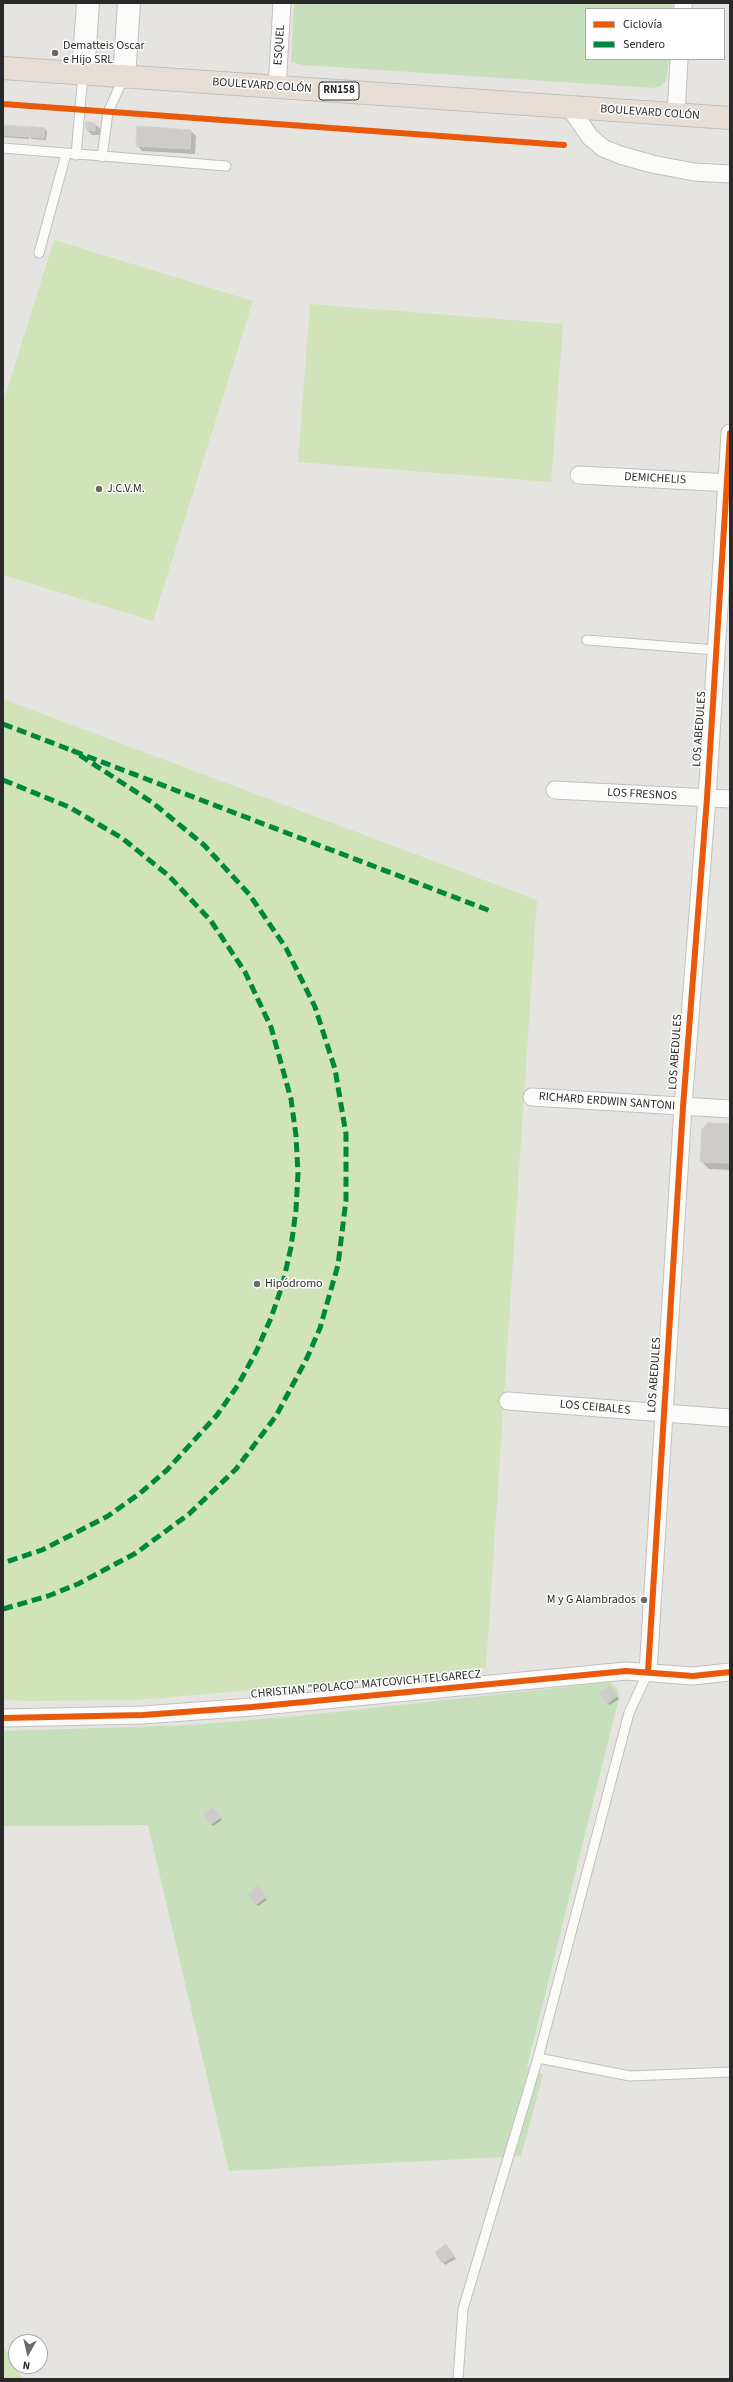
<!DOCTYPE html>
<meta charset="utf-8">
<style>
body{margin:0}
#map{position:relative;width:733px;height:2382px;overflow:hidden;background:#e6e4e0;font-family:"Source Sans 3",sans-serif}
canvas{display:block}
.frame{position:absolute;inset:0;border:4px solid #292929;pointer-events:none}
.legend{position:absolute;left:585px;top:8px;width:140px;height:52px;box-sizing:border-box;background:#fff;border:1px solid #a9a9a9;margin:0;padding:5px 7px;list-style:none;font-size:12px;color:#292929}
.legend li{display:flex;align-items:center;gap:8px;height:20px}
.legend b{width:20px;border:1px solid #a9a9a9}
.north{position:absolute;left:8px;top:2334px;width:40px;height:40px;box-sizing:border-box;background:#fff;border:1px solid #a9a9a9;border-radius:50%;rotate:188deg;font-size:11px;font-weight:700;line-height:16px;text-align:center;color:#292929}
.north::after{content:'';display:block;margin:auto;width:14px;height:18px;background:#6b6a69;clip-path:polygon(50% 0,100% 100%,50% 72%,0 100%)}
</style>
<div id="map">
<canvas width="733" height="2382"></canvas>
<div class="frame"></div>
<ul class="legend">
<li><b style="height:5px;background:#e8590c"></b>Ciclovía</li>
<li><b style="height:5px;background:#00873e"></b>Sendero</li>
</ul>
<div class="north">N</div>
</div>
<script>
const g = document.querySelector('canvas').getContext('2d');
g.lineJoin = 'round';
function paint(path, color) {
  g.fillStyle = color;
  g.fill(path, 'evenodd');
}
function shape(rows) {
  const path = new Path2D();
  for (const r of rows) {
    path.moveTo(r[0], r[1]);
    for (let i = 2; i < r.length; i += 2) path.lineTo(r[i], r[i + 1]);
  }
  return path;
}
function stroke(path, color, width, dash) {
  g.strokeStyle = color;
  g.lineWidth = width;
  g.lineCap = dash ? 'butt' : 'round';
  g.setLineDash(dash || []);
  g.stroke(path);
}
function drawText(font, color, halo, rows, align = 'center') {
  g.font = font + ' "Source Sans 3",sans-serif';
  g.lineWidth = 3;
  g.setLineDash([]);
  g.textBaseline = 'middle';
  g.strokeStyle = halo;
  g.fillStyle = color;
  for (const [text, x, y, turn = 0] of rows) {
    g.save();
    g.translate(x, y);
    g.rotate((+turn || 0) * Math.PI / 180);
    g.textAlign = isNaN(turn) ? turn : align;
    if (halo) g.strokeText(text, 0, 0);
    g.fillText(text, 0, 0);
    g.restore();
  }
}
paint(shape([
 [294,3,673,3,673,9,586,9,586,59,669,59,666,81,661,86,653,88,303,65,291,62],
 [610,1682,618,1689,619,1698,527,2067,543,2075,521,2156,229,2171,148,1825,3,1826,3,1731,192,1725,298,1716]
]), '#c7e0bb');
paint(shape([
 [54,240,253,301,153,621,3,575,3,403],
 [310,304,563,324,551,482,298,462],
 [3,699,537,900,486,1667,415,1676,137,1700,23,1701,3,1699],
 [3,2346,23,2379,3,2379]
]), '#d1e3b9');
paint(shape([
 [87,123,95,124,100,129,100,135,92,135,87,130],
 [3,126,28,128,30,130,45,129,47,131,46,140,32,139,29,137,29,139,3,137],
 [138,127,191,131,196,136,195,154,142,151,137,145],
 [730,1125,730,1170,709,1169,701,1161],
 [612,1689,619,1699,610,1705,607,1703],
 [215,1811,222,1820,213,1826,211,1824],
 [260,1890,267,1900,258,1906,256,1904],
 [449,2248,456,2259,445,2265,436,2252]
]), '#0003');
const building = shape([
 [86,122,95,123,95,131,86,130,86,122],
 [3,125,28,127,27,137,3,135,3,125],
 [29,126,45,128,44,138,28,137,29,126],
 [137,126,191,130,190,149,136,146,137,126],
 [708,1123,730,1124,730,1163,700,1162,702,1129,708,1123],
 [610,1686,617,1696,607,1704,599,1693,610,1686],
 [213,1807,221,1817,210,1825,203,1814,213,1807],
 [258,1886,266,1897,255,1905,248,1894,258,1886],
 [446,2244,454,2256,442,2263,435,2252,446,2244]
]);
paint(building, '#ceccc9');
stroke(building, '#d1d0cc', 1);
const lane = shape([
 [3,148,226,166],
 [76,155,83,74],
 [102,157,108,112,124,77],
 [39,253,66,154],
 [587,640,716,650],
 [538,2058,630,2076,730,2072],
 [458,2379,463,2309,538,2058,629,1713,648,1672]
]);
const street = shape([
 [683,9,683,3],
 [277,87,282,3],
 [570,108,590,137,603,148,620,155,652,164,694,172,730,174],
 [676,115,679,59],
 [579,475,730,483],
 [555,790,730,799],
 [532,1097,730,1109],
 [508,1401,730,1418],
 [648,1672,683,1107,707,798,730,433],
 [3,1718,143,1715,252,1707,626,1671,693,1676,730,1672]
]);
const secondary = shape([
 [83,74,88,3],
 [124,77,129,3]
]);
const highway = shape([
 [3,68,730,118]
]);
stroke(lane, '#c1c0c1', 11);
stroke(street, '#c1c0c1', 19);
stroke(secondary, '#c1c0c1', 24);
stroke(highway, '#bfbebd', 24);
stroke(lane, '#fbfbfa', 9);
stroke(street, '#fbfbfa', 17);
stroke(secondary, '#fbfbfa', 22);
stroke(highway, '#e6ded5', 22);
stroke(shape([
 [3,724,493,912],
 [3,780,69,807,122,838,169,876,211,921,245,972,271,1027,291,1099,296,1136,298,1173,296,1210,291,1247,283,1283,271,1318,256,1352,238,1385,217,1415,167,1470,139,1494,108,1516,42,1550,3,1563],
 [3,1609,48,1596,78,1584,136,1553,189,1514,236,1469,276,1416,307,1358,320,1328,338,1265,346,1200,346,1134,335,1069,315,1007,286,948,249,894,204,845,153,803,72,750]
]), '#00873e', 5, [10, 5]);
stroke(shape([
 [3,104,564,145],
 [648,1672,683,1107,707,798,730,433],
 [3,1718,143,1715,252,1707,626,1671,693,1676,730,1672]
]), '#e8590c', 6);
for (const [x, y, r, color] of [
 [55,53,4,"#6b6a69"],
 [99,489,4,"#6b6a69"],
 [257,1284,4,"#6b6a69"],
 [644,1600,4,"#6b6a69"]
]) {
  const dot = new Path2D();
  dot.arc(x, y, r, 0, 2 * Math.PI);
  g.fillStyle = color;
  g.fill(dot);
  stroke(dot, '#fff', 1.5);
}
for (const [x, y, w] of [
 [339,91,40]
]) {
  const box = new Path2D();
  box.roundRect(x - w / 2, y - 9, w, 18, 3);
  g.fillStyle = '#fff';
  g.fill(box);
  stroke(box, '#292929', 1);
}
drawText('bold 11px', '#292929', null, [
 ["RN158",339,91]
]);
drawText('12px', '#292929', '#fff', [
 ["ESQUEL",280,45,-86],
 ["BOULEVARD COLÓN",262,86,4],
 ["BOULEVARD COLÓN",650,113,4],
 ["DEMICHELIS",655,479,3],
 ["LOS ABEDULES",700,729,-86],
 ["LOS FRESNOS",642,795,3],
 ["LOS ABEDULES",676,1052,-86],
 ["RICHARD ERDWIN SANTONI",607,1102,4],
 ["LOS ABEDULES",655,1375,-86],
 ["LOS CEIBALES",595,1408,5],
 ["CHRISTIAN \"POLACO\" MATCOVICH TELGARECZ",366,1685,-5]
]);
drawText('12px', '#292929', '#fff', [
 ["Dematteis Oscar",63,46],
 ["e Hijo SRL",63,60],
 ["J.C.V.M.",107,489],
 ["Hipódromo",265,1284],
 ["M y G Alambrados",636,1600,"right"]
], 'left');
</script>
